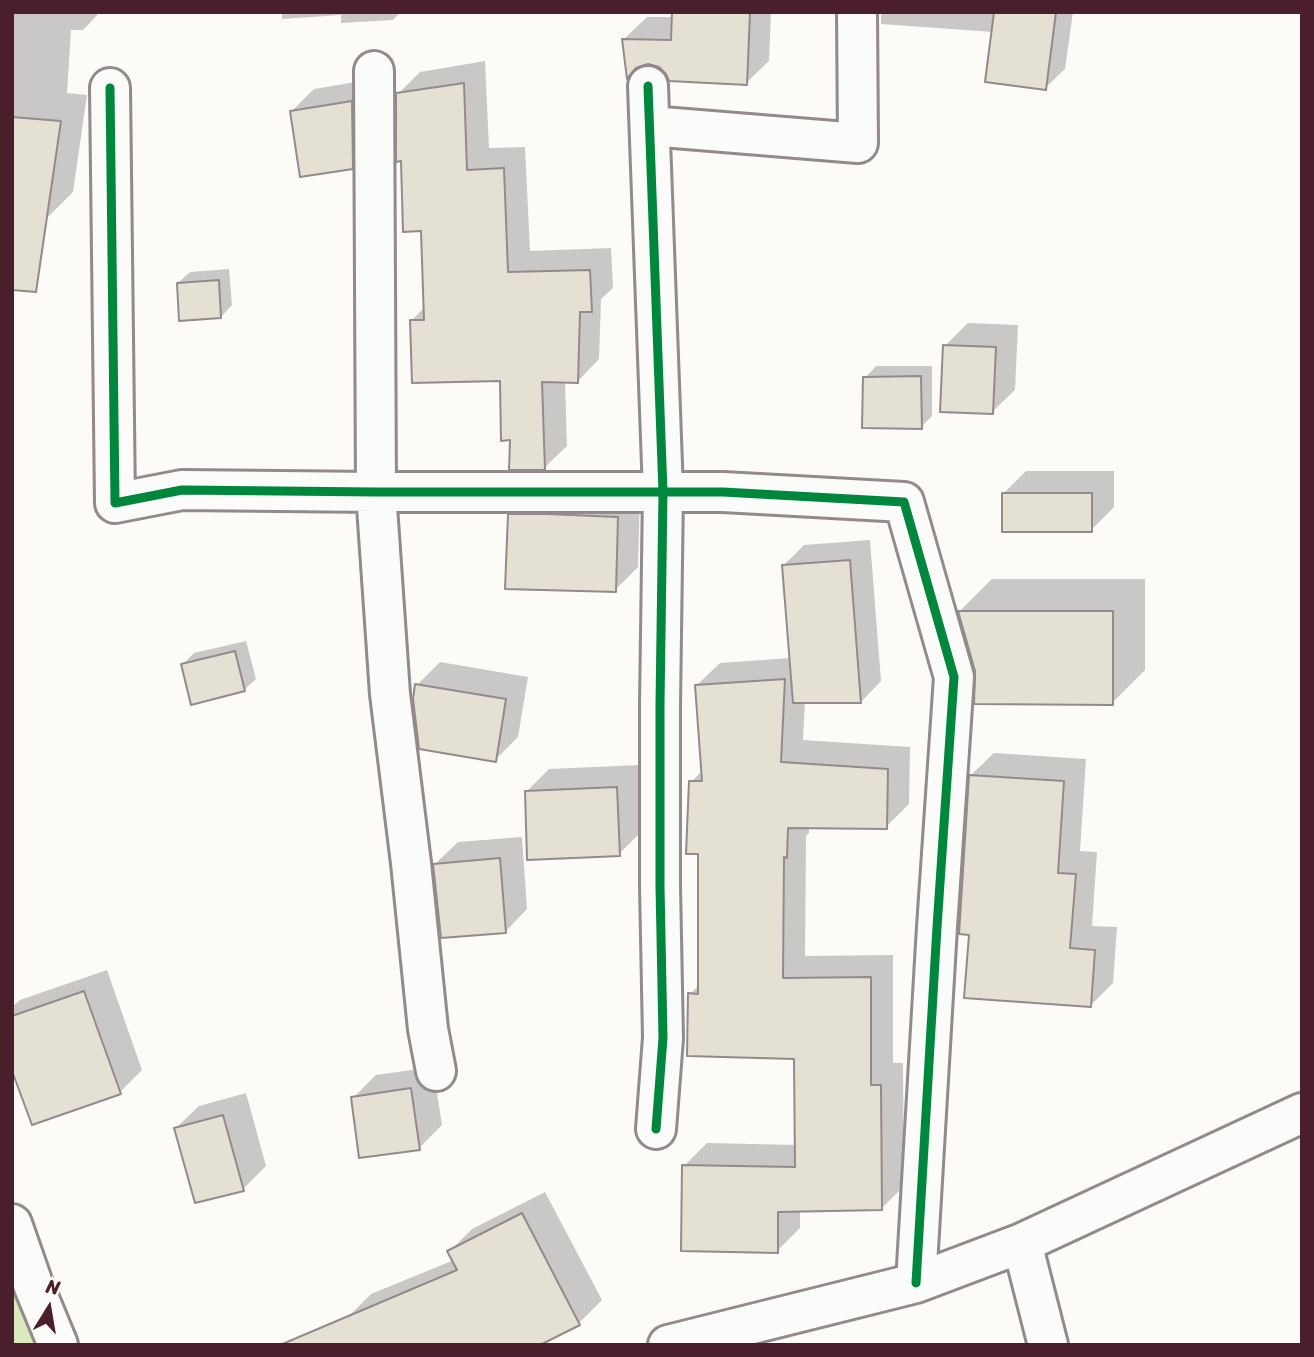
<!DOCTYPE html>
<style>
body{margin:0}
#map{position:relative;width:1314px;height:1357px;overflow:hidden;background:#fcfbf8;font-family:Sriracha,sans-serif}
canvas{display:block}
.frame{position:absolute;inset:0;border:14px solid #4a1f2b;pointer-events:none}
.north{position:absolute;left:14px;top:1273px;width:70px;height:70px;-webkit-text-stroke:5px #fdfcf7;paint-order:stroke;rotate:11deg;font-size:19px;font-weight:700;line-height:28px;text-align:center;color:#4a1f2b}
.north::after{content:'';display:block;margin:auto;width:24px;height:32px;background:#4a1f2b;clip-path:polygon(50% 0,100% 100%,50% 72%,0 100%)}
</style>
<div id="map">
<canvas width="1314" height="1357"></canvas>
<div class="frame"></div>
<div class="north">N</div>
</div>
<script>
const g = document.querySelector('canvas').getContext('2d');
g.lineJoin = 'round';
function paint(path, color) {
  g.fillStyle = color;
  g.fill(path, 'evenodd');
}
function shape(rows) {
  const path = new Path2D();
  for (const r of rows) {
    path.moveTo(r[0], r[1]);
    for (let i = 2; i < r.length; i += 2) path.lineTo(r[i], r[i + 1]);
  }
  return path;
}
function stroke(path, color, width, dash) {
  g.strokeStyle = color;
  g.lineWidth = width;
  g.lineCap = dash ? 'butt' : 'round';
  g.setLineDash(dash || []);
  g.stroke(path);
}
paint(shape([
 [12,1224,58,1345,12,1345]
]), '#dce8be');
paint(shape([
 [12,12,100,12,83,30,71,30,67,93,87,95,73,192,46,219,12,214],
 [282,12,401,12,393,20,341,23,341,15,282,19],
 [674,12,771,12,769,61,746,83,668,73,624,39,647,17,673,17],
 [881,12,1073,12,1065,69,1045,88,993,32,881,24],
 [485,61,489,148,525,147,530,251,611,248,613,288,601,299,599,359,577,382,565,381,567,446,544,468,502,379,411,321,425,307,423,229,398,94,420,72],
 [374,79,375,144,352,167,292,111,314,89],
 [229,269,232,305,221,317,178,283,190,272],
 [968,323,1018,325,1015,390,992,412,945,346],
 [876,366,932,366,932,416,921,427,865,378],
 [1026,471,1114,471,1114,507,1091,530,1003,494],
 [532,492,640,495,638,567,615,590,509,515],
 [870,540,881,681,861,702,805,701,803,740,910,747,909,804,886,827,809,826,809,833,806,836,805,956,893,955,893,1063,903,1063,904,1186,881,1209,800,1210,800,1228,777,1251,684,1166,707,1143,797,1145,795,1058,690,994,700,984,700,853,691,782,703,770,697,685,720,663,791,658,784,565,804,545],
 [992,579,1145,579,1145,670,1112,703,977,671,960,611],
 [246,641,256,679,244,690,183,664,194,653],
 [440,662,528,677,518,737,495,760,417,685],
 [994,753,1086,759,1080,851,1097,852,1092,926,1117,927,1113,983,1090,1006,971,775],
 [639,765,642,831,619,854,527,791,549,769],
 [522,837,527,909,505,932,435,864,458,842],
 [107,970,142,1070,120,1092,12,1065,12,1007,20,1000],
 [433,1067,442,1125,419,1148,353,1098,376,1075],
 [246,1093,266,1166,243,1189,176,1128,199,1106],
 [545,1192,602,1300,579,1323,536,1345,348,1317,371,1294,454,1260,449,1252,472,1229]
]), '#0003');
const building = shape([
 [672,12,750,12,747,85,669,81,666,74,659,67,648,64,636,68,627,79,622,39,671,40,672,12],
 [994,12,1056,12,1046,90,985,82,994,12],
 [464,83,467,170,504,168,508,272,590,270,592,312,580,312,578,383,542,382,545,470,509,470,510,440,501,441,500,381,412,383,410,320,424,320,421,231,403,232,401,161,396,162,396,93,464,83],
 [352,101,353,169,300,177,290,111,352,101],
 [12,117,61,121,36,292,12,290,12,117],
 [219,280,221,318,179,321,177,283,219,280],
 [943,345,996,347,993,414,940,412,943,345],
 [921,376,922,429,862,428,863,377,921,376],
 [1002,493,1092,493,1092,532,1002,532,1002,493],
 [508,514,547,514,618,517,616,592,505,589,508,514],
 [850,560,861,703,793,703,782,565,850,560],
 [958,611,1113,611,1113,705,974,704,975,671,958,611],
 [235,651,245,691,191,705,181,664,235,651],
 [785,679,781,762,888,769,887,829,788,828,787,858,784,857,783,978,871,977,871,1085,881,1085,882,1210,778,1212,778,1253,681,1251,682,1165,795,1167,794,1059,687,1056,688,993,698,994,698,854,686,854,689,781,702,781,695,685,785,679],
 [415,684,506,699,496,762,419,749,413,699,415,684],
 [969,775,1064,781,1058,873,1076,874,1070,948,1095,950,1091,1007,964,998,969,935,959,934,969,775],
 [617,787,620,856,527,860,525,791,617,787],
 [500,858,506,933,441,938,433,864,500,858],
 [84,991,121,1094,32,1125,12,1071,12,1016,84,991],
 [411,1088,420,1150,359,1158,351,1097,411,1088],
 [223,1115,244,1191,195,1203,174,1128,223,1115],
 [522,1213,580,1325,540,1345,280,1345,457,1270,447,1251,522,1213]
]);
paint(building, '#e5e0d4');
stroke(building, '#928a8b', 2);
const street = shape([
 [374,71,376,492,390,694,411,863,428,1029,436,1071],
 [648,86,663,492,660,704,660,886,663,1038,656,1129],
 [110,88,115,503,182,490,376,492,723,492,904,502,954,677,937,927,916,1283],
 [650,126,858,143,857,12],
 [1022,1243,1048,1345],
 [668,1345,916,1283,1022,1243,1302,1113]
]);
const secondary = shape([
 [12,1224,34,1287,58,1345]
]);
stroke(street, '#928a8b', 44);
stroke(secondary, '#928a8b', 44);
stroke(street, '#fbfbf9', 38);
stroke(secondary, '#fbfbf9', 38);
stroke(shape([
 [648,86,663,492,660,704,660,886,663,1038,656,1129],
 [110,88,115,503,182,490,376,492,723,492,904,502,954,677,937,927,916,1283]
]), '#00873e', 9);
</script>
